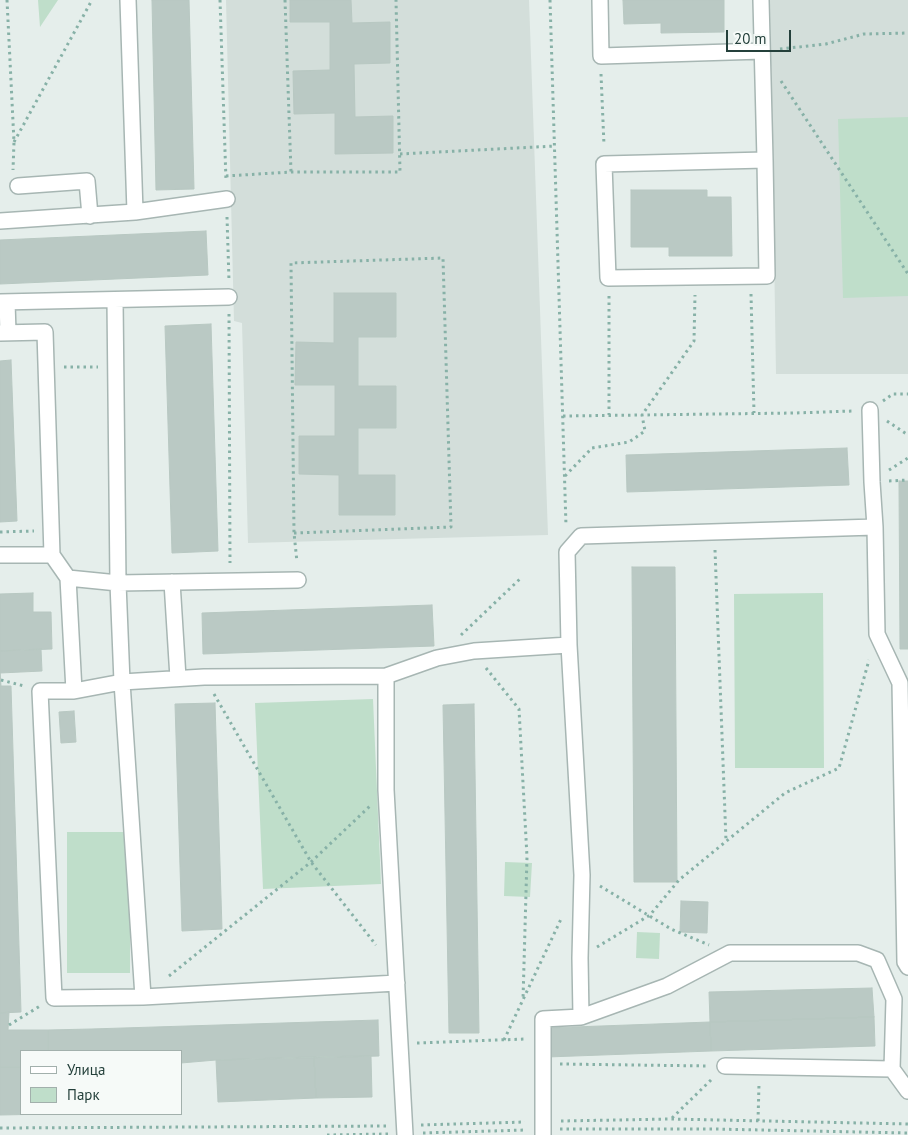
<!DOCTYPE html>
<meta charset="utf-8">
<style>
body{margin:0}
#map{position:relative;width:908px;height:1135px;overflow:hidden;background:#e5eeeb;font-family:"PT Sans",sans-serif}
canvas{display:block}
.legend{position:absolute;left:20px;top:1050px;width:162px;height:65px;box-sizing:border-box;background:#f6faf8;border:1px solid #a2b0ac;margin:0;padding:6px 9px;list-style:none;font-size:15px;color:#24403b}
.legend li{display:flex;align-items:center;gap:10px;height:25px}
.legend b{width:25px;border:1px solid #a2b0ac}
.scale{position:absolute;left:726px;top:30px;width:65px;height:22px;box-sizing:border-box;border:2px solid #24403b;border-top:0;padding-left:6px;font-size:15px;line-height:18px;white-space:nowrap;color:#24403b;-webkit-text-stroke:4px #f6faf8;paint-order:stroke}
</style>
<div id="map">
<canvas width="908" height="1135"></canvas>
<ul class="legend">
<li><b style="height:6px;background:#fff"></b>Улица</li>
<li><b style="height:14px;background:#bfdeca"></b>Парк</li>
</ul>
<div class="scale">20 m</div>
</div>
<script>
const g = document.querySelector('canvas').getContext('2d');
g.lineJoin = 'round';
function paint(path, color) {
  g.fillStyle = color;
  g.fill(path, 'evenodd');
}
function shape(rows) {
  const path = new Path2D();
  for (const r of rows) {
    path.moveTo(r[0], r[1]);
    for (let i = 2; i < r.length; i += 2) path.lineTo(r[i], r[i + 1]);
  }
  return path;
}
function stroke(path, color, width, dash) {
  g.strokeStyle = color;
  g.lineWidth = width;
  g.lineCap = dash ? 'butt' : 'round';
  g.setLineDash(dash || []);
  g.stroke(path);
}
paint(shape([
 [226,0,529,0,548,535,248,543,242,323,234,321],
 [770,0,908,0,908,374,776,374]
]), '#d3deda');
paint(shape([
 [38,0,58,0,40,27],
 [908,117,908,296,843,298,838,119],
 [823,593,824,768,735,768,734,594],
 [373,699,381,884,263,889,255,703],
 [67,832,130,832,130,973,67,973],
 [505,862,532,863,530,897,504,896],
 [637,932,660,933,659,959,636,958]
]), '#bfdeca');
const building = shape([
 [152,0,189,0,194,189,156,190,152,0],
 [290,0,351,0,352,23,390,22,390,63,354,64,355,117,393,116,393,153,335,154,335,113,294,114,293,71,330,70,330,22,290,22,290,0],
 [623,0,724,0,724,32,661,33,661,23,624,24,623,0],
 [631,190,707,190,707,197,731,197,732,256,669,256,669,247,631,247,631,190],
 [206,231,208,275,0,284,0,240,206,231],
 [334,293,396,293,396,337,358,337,358,386,396,386,396,428,358,428,358,475,395,475,395,515,339,515,339,475,299,474,299,436,335,436,335,385,295,385,296,342,334,343,334,293],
 [211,324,218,551,172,553,165,326,211,324],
 [11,360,17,521,0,522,0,361,11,360],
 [847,448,849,485,627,492,626,455,847,448],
 [899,481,908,481,908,649,900,649,899,481],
 [632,567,675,567,677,882,634,882,632,567],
 [33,593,33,612,51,612,52,649,0,651,0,594,33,593],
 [432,605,434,646,203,654,202,613,432,605],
 [41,649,42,671,0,673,1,686,0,686,0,651,41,649],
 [0,686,11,686,21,1012,0,1013,0,686],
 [215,703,222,929,182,931,175,704,215,703],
 [474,704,479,1033,449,1033,443,705,474,704],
 [74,711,76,742,61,743,59,712,74,711],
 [681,901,708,902,707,933,680,932,681,901],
 [872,988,874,1017,710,1022,709,992,872,988],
 [9,1012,8,1030,48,1030,48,1051,21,1051,21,1067,0,1067,0,1013,9,1012],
 [874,1017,875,1046,711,1051,710,1022,874,1017],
 [378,1020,379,1056,216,1060,181,1063,181,1051,48,1051,48,1030,91,1029,378,1020],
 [710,1022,711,1051,547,1057,546,1028,710,1022],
 [371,1056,372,1097,316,1098,314,1057,371,1056],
 [314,1057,316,1098,218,1102,216,1060,314,1057],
 [0,1067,21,1067,21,1114,49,1114,0,1115,0,1067]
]);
paint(building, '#bac9c4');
stroke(building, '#b8c8c2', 1);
const minor = shape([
 [128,0,135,212],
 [600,0,601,56,762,51],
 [761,0,765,160,767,276,608,278,604,164,765,160],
 [18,186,87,181,90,216],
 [0,221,135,212,227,199],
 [115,300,118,583,122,682,143,997],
 [0,302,229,297],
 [7,302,8,333],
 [0,333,45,332,52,555],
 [870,410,872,482,875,527,877,634,900,683,905,962,908,967],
 [0,555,52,555,68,578,74,691],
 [68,578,118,583,298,580],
 [172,582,178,678],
 [386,676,386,790,405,1135],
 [397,983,143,997,54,998,40,691,74,691,122,682,204,677,386,676,437,658,474,651,569,645],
 [581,1017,580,958,582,875,569,645,567,552,581,536,875,527],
 [725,1066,892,1069],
 [543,1135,543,1019,581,1017,667,986,730,953,858,953,877,960,894,999,892,1069,908,1091]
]);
stroke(minor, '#a7b6b3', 18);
stroke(shape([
 [7,0,14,142,13,170],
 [220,0,226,181],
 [285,0,291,172],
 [550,0,566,526],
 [780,49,826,44,864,34,908,33],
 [601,74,604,145],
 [781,81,908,274],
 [14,142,92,0],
 [400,154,555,146],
 [226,176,291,172,400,172,396,0],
 [227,217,229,281],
 [751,294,754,413],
 [609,296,609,415],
 [229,314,230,563],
 [64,367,98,367],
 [883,401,893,394,908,394],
 [563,416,795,413,853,411],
 [887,421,908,435],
 [889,470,908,458],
 [565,476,592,448,629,442,645,431,642,415,694,341,695,295],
 [889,481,908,480],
 [0,532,34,531],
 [294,533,451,527,443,258,291,263,294,533,297,562],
 [715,550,726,841],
 [461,635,522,577],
 [486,668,519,709,527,857,523,1000],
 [1,680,24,686],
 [214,694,311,862,376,945],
 [600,886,671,929,709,945],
 [597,947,650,915,679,880,785,793,839,768,869,660],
 [169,976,311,862,370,806],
 [9,1025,40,1006],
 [504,1040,562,917],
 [417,1043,525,1039],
 [560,1064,709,1066],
 [672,1118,712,1079],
 [561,1121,671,1119,908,1124],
 [758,1121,759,1084],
 [421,1125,525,1122],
 [0,1128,388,1126],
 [560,1129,713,1129,908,1133],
 [423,1133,526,1130],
 [327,1135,389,1134]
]), '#87b1a7', 3, [2.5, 4]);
stroke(minor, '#fff', 15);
</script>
